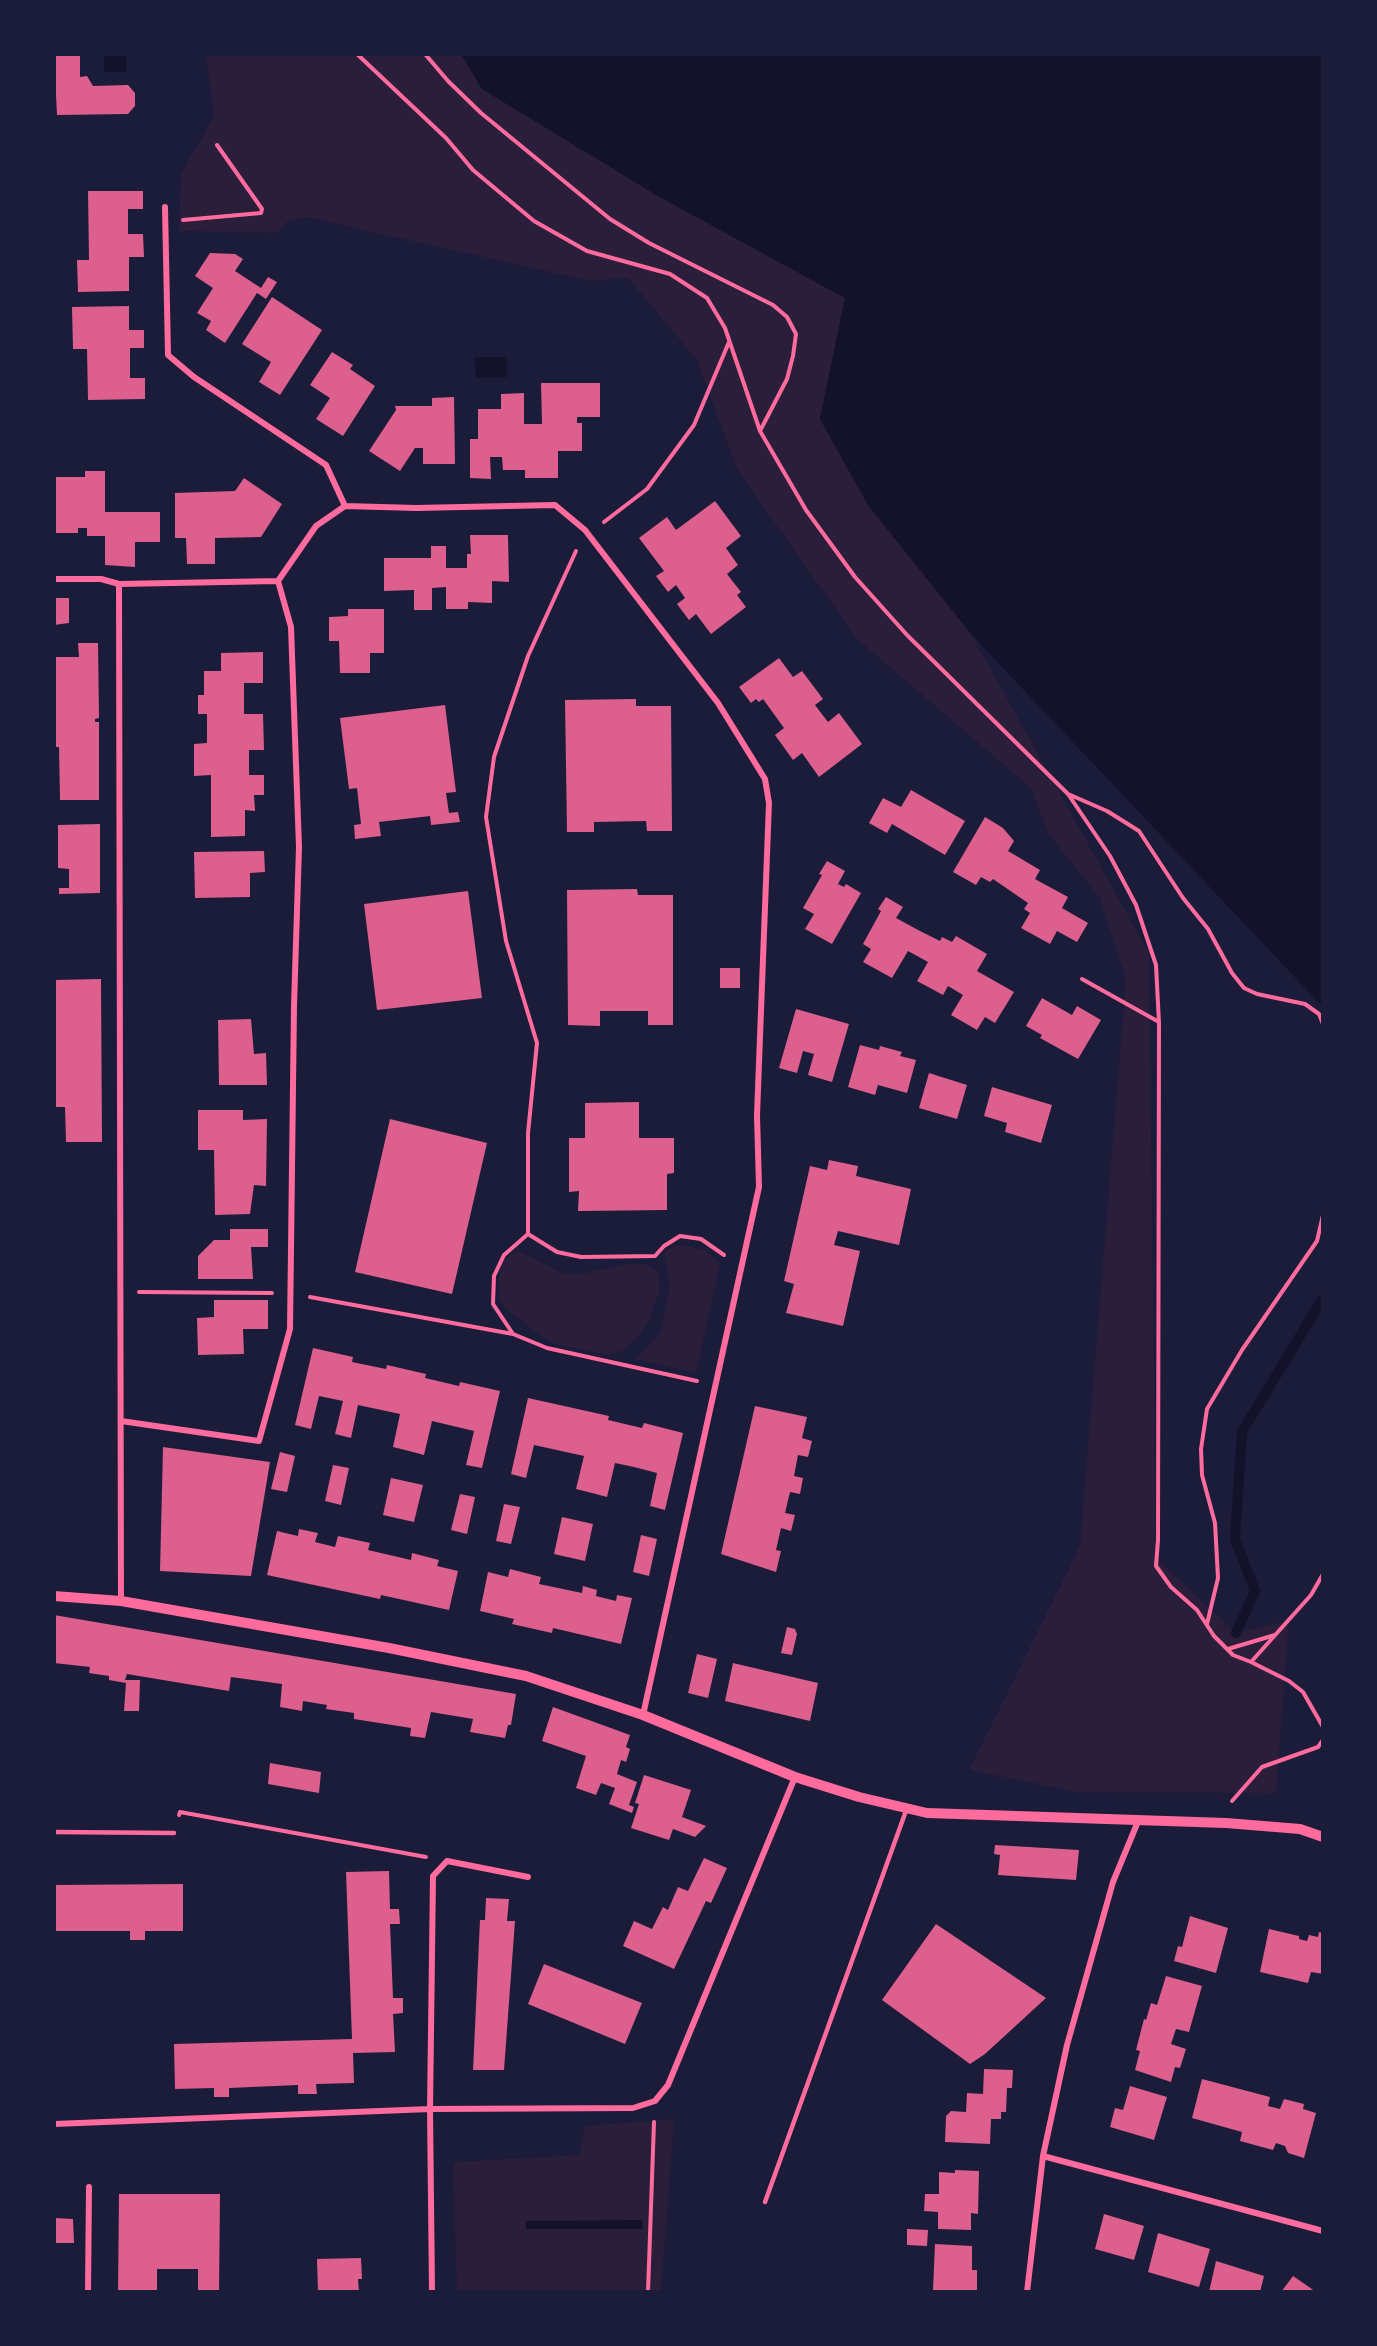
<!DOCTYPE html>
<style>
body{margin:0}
#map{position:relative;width:1377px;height:2346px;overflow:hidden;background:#1b1b3a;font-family:"Fira Sans Condensed",sans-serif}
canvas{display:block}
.frame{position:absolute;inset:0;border:56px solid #1b1b3a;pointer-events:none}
</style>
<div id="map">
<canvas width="1377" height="2346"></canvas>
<div class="frame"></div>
</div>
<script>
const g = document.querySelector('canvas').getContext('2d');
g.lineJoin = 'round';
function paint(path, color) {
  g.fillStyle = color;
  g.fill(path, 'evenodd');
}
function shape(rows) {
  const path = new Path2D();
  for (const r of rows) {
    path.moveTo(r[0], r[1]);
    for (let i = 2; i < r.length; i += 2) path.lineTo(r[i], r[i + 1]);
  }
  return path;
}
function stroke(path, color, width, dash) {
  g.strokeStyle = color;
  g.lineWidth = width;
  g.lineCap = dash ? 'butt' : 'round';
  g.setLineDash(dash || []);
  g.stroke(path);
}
paint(shape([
 [206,54,461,54,482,89,658,196,845,298,820,419,868,505,971,634,1149,953,1156,1558,1236,1633,1289,1620,1276,1793,1078,1792,969,1770,1080,1546,1126,980,1100,898,1048,833,1031,788,857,639,737,469,697,360,628,278,591,281,306,217,288,221,277,233,179,231,181,173,214,117],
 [682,1245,705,1250,720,1264,696,1373,636,1359,660,1333,670,1285,664,1254,668,1248],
 [519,1251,563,1273,581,1274,627,1264,646,1264,659,1273,660,1291,649,1320,637,1338,622,1351,608,1355,553,1344,509,1312,500,1300,498,1284,502,1264,506,1258],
 [674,2119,661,2292,457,2292,453,2162,579,2155,585,2126]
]), '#2a1e3b');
paint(shape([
 [104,54,126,54,127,72,104,72],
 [461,54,1323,54,1323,1007,971,634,868,505,820,419,845,298,658,196,482,89],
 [475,357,507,357,507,377,476,378],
 [642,2220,643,2229,526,2229,526,2221]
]), '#12122b');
stroke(shape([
 [1236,1633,1255,1591,1235,1539,1242,1432,1323,1298]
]), '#12122b', 10);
paint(shape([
 [54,54,80,54,80,77,87,76,93,86,128,85,135,93,135,106,128,114,57,115],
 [88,191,143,191,143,209,128,209,128,234,143,234,144,257,129,257,129,291,78,292,77,260,89,260],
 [210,253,235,254,243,259,235,271,261,288,268,277,277,282,266,299,257,293,225,343,206,330,211,321,197,313,213,288,195,276],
 [272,297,322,330,280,395,259,382,271,362,242,344],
 [129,306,129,330,144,330,144,348,130,348,130,378,145,378,145,399,88,400,87,349,73,349,72,307],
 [332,352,353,365,350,369,375,386,343,436,316,419,330,398,310,385],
 [541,383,600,383,600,417,577,417,577,423,582,423,582,451,558,451,558,478,525,478,525,470,503,470,502,457,490,457,491,479,470,478,470,439,478,439,478,409,501,409,501,394,524,393,524,424,542,424],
 [454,397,455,464,423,464,423,448,415,448,400,471,369,451,396,410,395,406,432,406,432,398],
 [85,471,105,471,105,512,160,512,160,542,135,542,135,567,105,565,105,536,87,536,87,528,78,528,78,533,54,533,54,477,85,477],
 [244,478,282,504,261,537,215,538,215,564,187,564,186,538,175,538,175,493,235,491],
 [715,501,741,536,726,548,738,565,727,574,741,592,737,595,746,607,711,634,696,614,689,620,677,604,685,598,676,585,668,592,656,576,664,571,639,538,667,517,676,530],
 [470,535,508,535,509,582,492,581,492,603,468,602,468,609,446,609,446,587,432,588,432,610,414,610,414,590,384,591,384,558,431,558,431,546,446,546,446,568,467,568,467,554,471,554],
 [54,598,69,598,69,623,54,625],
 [348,609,384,609,384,653,370,653,370,673,340,673,339,641,329,641,329,617,348,616],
 [78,643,98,643,99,718,95,719,95,722,99,722,99,800,60,800,59,747,54,747,54,663,56,657,79,657],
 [263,652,263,683,244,683,244,714,263,714,264,750,249,750,249,775,264,775,264,795,254,795,255,811,245,810,245,836,211,837,211,775,194,776,194,744,207,743,207,714,198,714,198,695,204,695,204,671,221,671,221,653],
 [779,658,793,677,802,671,823,699,815,705,828,722,839,713,862,744,819,777,802,753,793,760,775,735,784,728,763,699,759,702,756,699,751,703,739,687],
 [636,699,636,706,671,706,672,831,647,831,646,821,594,822,594,832,567,832,565,700],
 [445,705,456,792,446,793,449,813,458,812,460,822,431,825,430,816,379,822,381,836,355,839,354,825,361,824,357,788,349,789,340,718],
 [911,790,965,821,945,855,892,824,887,833,869,823,883,798,901,807],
 [985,817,1003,828,1014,841,1008,851,1040,870,1035,879,1068,897,1062,908,1088,923,1077,942,1057,931,1050,944,1021,928,1030,913,1024,909,1028,903,993,879,990,882,981,877,976,885,953,872],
 [100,824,100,893,59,894,59,888,69,888,69,869,58,868,58,825],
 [264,851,265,872,250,873,250,897,195,898,194,852],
 [827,861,845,871,838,884,844,887,846,884,861,893,832,944,805,929,814,914,803,908,822,875,819,874],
 [637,889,638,895,673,895,673,1025,648,1025,648,1011,600,1011,600,1026,568,1025,567,890],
 [468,891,482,998,377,1010,364,904],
 [886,897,903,907,896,918,920,931,940,941,942,937,952,942,956,936,987,954,977,971,1014,992,995,1023,985,1017,977,1030,951,1015,963,995,948,986,943,995,917,981,928,962,908,951,892,978,863,962,871,949,863,944,881,911,878,909],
 [720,968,740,968,740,988,720,988],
 [101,979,102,1142,66,1142,65,1107,54,1107,54,980],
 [1042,998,1072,1015,1077,1006,1101,1020,1078,1059,1040,1038,1042,1035,1026,1026],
 [796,1009,849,1024,832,1082,808,1075,814,1054,803,1051,797,1073,779,1068],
 [251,1019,254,1054,266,1053,267,1085,219,1085,218,1020],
 [860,1045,879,1050,880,1046,902,1052,900,1056,916,1060,907,1093,878,1085,875,1095,848,1087],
 [929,1073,967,1085,957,1119,919,1108],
 [992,1087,1052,1105,1041,1143,1005,1132,1007,1123,984,1116],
 [639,1102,639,1138,674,1138,674,1173,667,1174,667,1210,578,1211,579,1191,569,1192,569,1138,585,1138,585,1103],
 [198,1110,243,1110,243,1120,267,1119,266,1186,254,1185,250,1214,215,1215,214,1150,198,1150],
 [390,1119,487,1143,452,1294,355,1272],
 [829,1160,858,1166,856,1176,911,1189,899,1245,838,1231,834,1245,860,1251,843,1326,786,1313,794,1284,784,1281,810,1166,827,1170],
 [230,1229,268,1229,268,1247,251,1247,253,1279,198,1279,198,1256,214,1240,230,1240],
 [214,1300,268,1300,268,1329,243,1329,244,1354,198,1355,197,1318,214,1317],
 [313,1348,353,1357,352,1362,386,1369,387,1365,426,1374,425,1378,459,1386,460,1382,500,1391,482,1468,466,1465,474,1431,432,1421,424,1455,409,1451,393,1447,400,1414,358,1405,351,1438,335,1434,343,1401,319,1396,311,1429,295,1425],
 [528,1398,609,1416,608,1420,642,1428,644,1423,683,1433,665,1510,650,1506,657,1473,634,1467,615,1463,607,1497,592,1493,576,1489,584,1456,534,1445,526,1478,511,1474],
 [755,1406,807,1417,802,1438,812,1441,808,1457,798,1455,794,1476,803,1478,800,1494,790,1492,785,1513,795,1515,791,1531,781,1528,776,1550,781,1551,776,1572,721,1554],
 [163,1447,270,1462,251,1576,160,1571],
 [280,1452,295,1456,287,1492,271,1489],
 [333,1465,349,1468,341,1505,325,1501],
 [391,1478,423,1485,414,1522,383,1515],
 [460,1494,475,1497,467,1534,451,1530],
 [504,1504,520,1507,511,1544,496,1541],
 [562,1517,593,1524,585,1561,554,1554],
 [299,1529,318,1533,315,1542,335,1547,338,1536,370,1543,368,1550,411,1560,412,1553,439,1560,437,1566,458,1571,449,1610,381,1595,380,1599,267,1575,277,1531,298,1536],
 [641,1535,657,1539,649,1576,633,1572],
 [510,1569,541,1577,539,1584,582,1593,583,1586,597,1590,596,1596,616,1601,617,1595,632,1598,621,1644,553,1628,552,1633,512,1624,514,1619,480,1611,488,1572,508,1577],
 [54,1615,516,1694,511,1725,508,1725,505,1738,470,1732,473,1719,431,1712,425,1738,410,1736,411,1728,354,1719,354,1713,326,1709,327,1705,303,1701,302,1711,280,1707,282,1684,231,1677,229,1691,127,1674,125,1680,140,1680,139,1711,124,1711,126,1683,109,1680,109,1676,89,1673,90,1667,54,1663],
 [787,1627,795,1629,797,1634,792,1655,781,1653],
 [697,1654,717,1659,708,1698,688,1693],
 [733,1663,818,1683,810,1721,725,1701],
 [553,1707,630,1735,626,1747,630,1749,626,1762,621,1760,617,1774,637,1782,629,1805,634,1807,632,1813,609,1804,615,1788,601,1783,596,1795,576,1788,586,1756,542,1741],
 [270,1763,321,1772,319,1793,268,1784],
 [644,1775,691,1790,682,1817,706,1826,695,1837,673,1829,669,1840,631,1828,639,1804,635,1803],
 [995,1845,1079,1850,1076,1880,998,1875,1000,1855,994,1854],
 [704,1858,727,1868,711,1903,706,1901,674,1969,623,1946,634,1921,652,1929,663,1907,668,1910,678,1887,688,1891],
 [389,1871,390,1909,399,1909,400,1924,390,1924,393,1998,403,1998,403,2013,393,2014,395,2052,353,2053,354,2083,316,2084,317,2094,298,2094,298,2085,229,2088,229,2097,214,2097,214,2088,175,2089,174,2044,352,2039,346,1872],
 [183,1884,183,1931,145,1931,145,1940,130,1940,130,1931,54,1931,54,1885],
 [486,1898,509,1899,507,1921,515,1921,504,2070,473,2070,480,1920,485,1920],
 [1190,1916,1228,1928,1216,1973,1174,1961,1178,1946,1182,1947],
 [936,1924,1046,1998,985,2054,970,2064,882,2000],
 [1269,1929,1299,1936,1299,1939,1307,1941,1309,1935,1318,1937,1319,1932,1323,1933,1323,1974,1311,1972,1308,1983,1260,1972],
 [544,1964,642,2003,625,2044,528,2004],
 [1166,1976,1202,1986,1189,2032,1176,2029,1171,2044,1186,2049,1180,2068,1175,2067,1171,2082,1135,2070,1140,2051,1136,2050,1144,2019,1146,2020,1151,2003,1157,2005],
 [984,2069,1013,2070,1012,2088,1007,2088,1006,2112,1001,2112,1001,2119,991,2119,990,2144,945,2142,946,2116,951,2111,966,2112,967,2093,983,2094],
 [1202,2079,1270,2097,1268,2106,1280,2109,1284,2099,1304,2104,1303,2109,1316,2113,1304,2158,1288,2153,1285,2146,1276,2143,1273,2150,1240,2141,1242,2132,1192,2118],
 [1130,2086,1167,2097,1154,2140,1110,2127,1115,2108,1123,2110],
 [955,2170,979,2171,978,2214,971,2213,971,2230,938,2229,938,2212,924,2211,925,2194,939,2194,939,2172,955,2173],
 [119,2194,220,2194,219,2292,198,2292,198,2269,157,2269,157,2292,118,2292],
 [1104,2214,1144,2226,1134,2260,1095,2249],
 [54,2218,73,2219,74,2243,54,2243],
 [907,2229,928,2230,927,2246,907,2245],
 [1158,2233,1210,2249,1199,2287,1148,2272],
 [935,2244,972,2246,972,2270,977,2270,977,2291,933,2290],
 [361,2258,362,2279,358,2279,359,2292,318,2292,317,2259],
 [1216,2261,1264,2276,1260,2292,1209,2292],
 [1293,2276,1309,2287,1316,2292,1281,2292]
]), '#dd5f8e');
stroke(shape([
 [357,54,446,138,473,170,534,221,587,251,670,274,707,298,725,328,760,431,806,510,855,577,907,635,1068,794,1110,856,1136,905,1156,965,1159,1023,1158,1540,1156,1566,1171,1587,1197,1610,1214,1636,1233,1655,1251,1662,1311,1595,1323,1574],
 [425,54,448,81,481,113,610,219,649,243,773,305,787,317,796,334,793,356,787,379,760,431],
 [183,220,261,213,262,209,217,145],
 [604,522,647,489,694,425,729,342],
 [1068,794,1107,811,1139,831,1183,898,1208,929,1232,973,1244,988,1257,994,1305,1004,1319,1014,1323,1024],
 [1082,979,1159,1022],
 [528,1234,557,1252,581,1257,655,1256,664,1246,680,1236,701,1239,724,1255],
 [139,1292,272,1293],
 [310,1297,513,1334,547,1348,697,1381],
 [513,1334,493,1304,494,1276,504,1255,528,1234,528,1133,537,1043,506,941,486,817,494,757,528,656,576,551],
 [1207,1624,1218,1578,1215,1523,1202,1475,1201,1449,1207,1409,1242,1350,1317,1241,1323,1215],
 [1228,1649,1275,1635],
 [1251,1662,1289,1681,1303,1692,1323,1727],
 [1232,1801,1262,1767,1318,1747,1323,1740],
 [179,1815,180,1812,426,1857],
 [648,2292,654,2122]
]), '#ff6b9d', 4);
stroke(shape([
 [54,1832,174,1833],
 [765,2202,907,1808]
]), '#ff6b9d', 4.5);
stroke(shape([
 [165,207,168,355,194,377,326,465,345,506],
 [54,579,101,579,119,584,121,1601],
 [119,584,278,581,316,526,345,506,416,508,555,505,585,530,718,703,765,779,769,803,757,1115,759,1187,643,1715],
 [121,1421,259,1441,290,1329,294,1006,299,847,291,627,278,581],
 [54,2124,430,2109,633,2108,655,2101,668,2085,795,1777],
 [1043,2156,1323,2231],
 [88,2292,89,2187],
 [432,2292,430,2109,433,1876,447,1861,528,1877],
 [1027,2292,1043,2156,1067,2045,1113,1882,1139,1819]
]), '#ff6b9d', 6);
stroke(shape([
 [54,1596,121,1601,389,1648,526,1676,643,1715,795,1777,859,1797,927,1813,1226,1823,1300,1829,1323,1837]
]), '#ff6b9d', 10);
</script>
